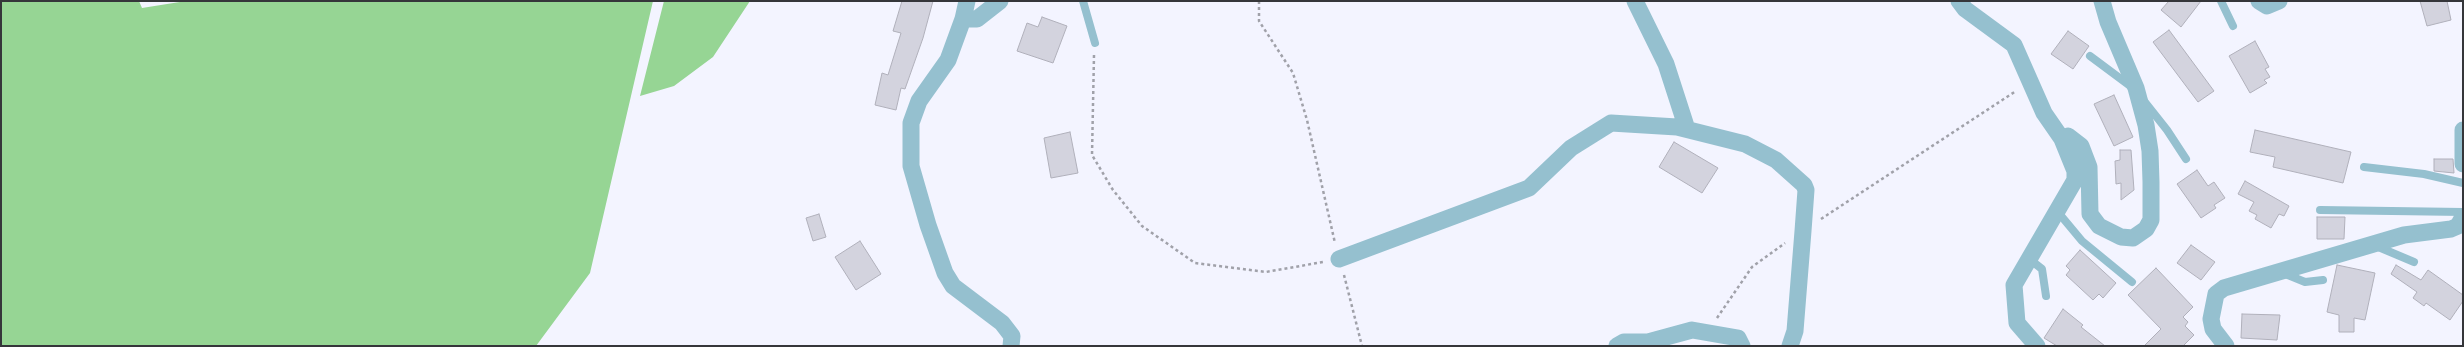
<!DOCTYPE html>
<html>
<head>
<meta charset="utf-8">
<style>
	body { margin:0 }
	#map { position:relative; width:2464px; height:347px; overflow:hidden; background:#f3f4ff; font-family:Raleway,sans-serif }
	canvas { display:block }
	.frame { position:absolute; inset:0; border:2px solid #35363a; pointer-events:none }
</style>
</head>
<body>
<div id="map">
<canvas width="2464" height="347"></canvas>
<div class="frame"></div>
</div>
<script>
const g = document.querySelector('canvas').getContext('2d');
g.lineJoin = 'round';
function fillPath(path, color) { g.fillStyle = color; g.fill(path, 'evenodd'); }
const poly = rows => new Path2D(rows.map(r => 'M' + r).join(''));
function trace(path, color, width, dash) { g.strokeStyle = color; g.lineWidth = width; g.lineCap = dash ? 'butt' : 'round'; g.setLineDash(dash || []); g.stroke(path); }
fillPath(poly([
	[1,1,139,1,142,8,186,1,653,1,590,273,536,346,1,346],
	[664,1,750,1,713,57,674,86,640,96]
]), '#96d594');
const building = poly([
	[902,1,933,1,923,38,905,89,901,88,896,110,875,105,882,73,888,75,901,33,893,31,902,1],
	[2169,1,2201,1,2181,27,2161,10,2169,1],
	[2420,1,2447,1,2451,20,2427,26,2420,1],
	[1042,17,1067,26,1053,63,1017,51,1027,23,1038,27,1042,17],
	[2169,30,2214,91,2198,102,2153,42,2169,30],
	[2068,31,2089,46,2073,69,2051,54,2068,31],
	[2255,41,2269,67,2265,69,2270,77,2264,80,2267,83,2250,93,2229,56,2255,41],
	[2114,95,2133,137,2114,146,2094,104,2114,95],
	[2255,130,2351,152,2343,183,2273,167,2275,157,2250,152,2255,130],
	[1070,132,1078,173,1051,178,1044,138,1070,132],
	[1674,142,1718,168,1702,193,1659,167,1674,142],
	[2120,150,2131,150,2134,190,2121,200,2121,183,2116,184,2115,161,2120,160,2120,150],
	[2434,159,2453,159,2454,173,2434,171,2434,159],
	[2197,170,2208,186,2214,182,2225,198,2214,205,2216,208,2201,218,2177,184,2197,170],
	[2245,181,2289,206,2284,216,2279,214,2271,228,2255,219,2257,215,2249,211,2254,202,2238,194,2245,181],
	[819,214,826,237,813,241,806,218,819,214],
	[2317,217,2345,217,2344,239,2317,239,2317,217],
	[860,241,881,274,856,290,835,257,860,241],
	[2191,245,2215,262,2201,280,2177,263,2191,245],
	[2080,250,2116,283,2103,298,2099,294,2093,300,2066,275,2070,270,2066,266,2080,250],
	[2337,265,2375,273,2365,320,2354,318,2354,332,2339,332,2339,315,2327,312,2337,265],
	[2396,265,2421,280,2428,270,2463,295,2463,301,2450,320,2426,303,2424,306,2413,298,2417,292,2391,274,2396,265],
	[2156,268,2193,307,2183,317,2188,322,2185,326,2194,335,2183,346,2144,346,2161,329,2128,295,2156,268],
	[2063,309,2083,325,2081,327,2105,346,2057,346,2044,338,2063,309],
	[2242,314,2280,315,2277,340,2241,338,2242,314]
]);
fillPath(building, '#d3d3de');
trace(building, '#b0b0bb', 1);
trace(poly([
	[1259,1,1259,21,1293,73,1307,120,1335,243],
	[1094,55,1092,155,1113,190,1142,226,1195,263,1266,272,1323,262],
	[1821,219,2016,91],
	[1344,275,1362,346],
	[1717,318,1752,267,1785,243]
]), '#a0a1a9', 2.5, [3, 3]);
trace(poly([
	[1083,1,1095,43],
	[2221,1,2233,26],
	[2090,56,2133,88],
	[2144,101,2167,130,2186,159],
	[2364,167,2424,174,2463,183],
	[2320,210,2463,212],
	[2057,211,2082,241,2132,282],
	[2376,246,2414,262],
	[2028,258,2042,269,2046,296],
	[2283,273,2305,282,2323,280]
]), '#95c0cf', 8);
trace(poly([
	[967,1,963,19,948,60,919,101,911,123,911,166,928,225,945,273,953,286,1002,323,1012,336,1011,346],
	[1635,1,1666,64,1687,129],
	[1959,1,1965,9,2014,45,2044,113,2062,139,2075,171,2075,180,2014,285,2017,323,2037,346],
	[2259,1,2267,6,2279,1],
	[963,19,977,19,1000,1],
	[2463,130,2463,164],
	[2062,139,2068,136,2081,146,2089,167,2090,214,2099,226,2121,237,2133,238,2146,229,2151,220,2151,182,2150,151,2146,125,2136,88,2108,22,2102,1],
	[1339,259,1529,188,1571,148,1611,123,1677,127,1745,144,1776,160,1804,185,1806,190,1803,231,1795,331,1790,346],
	[1617,346,1624,342,1648,342,1692,330,1738,338,1742,346],
	[2226,346,2213,329,2211,319,2216,294,2224,288,2404,235,2451,229,2458,226,2463,217]
]), '#95c0cf', 17);
</script>
</body>
</html>
